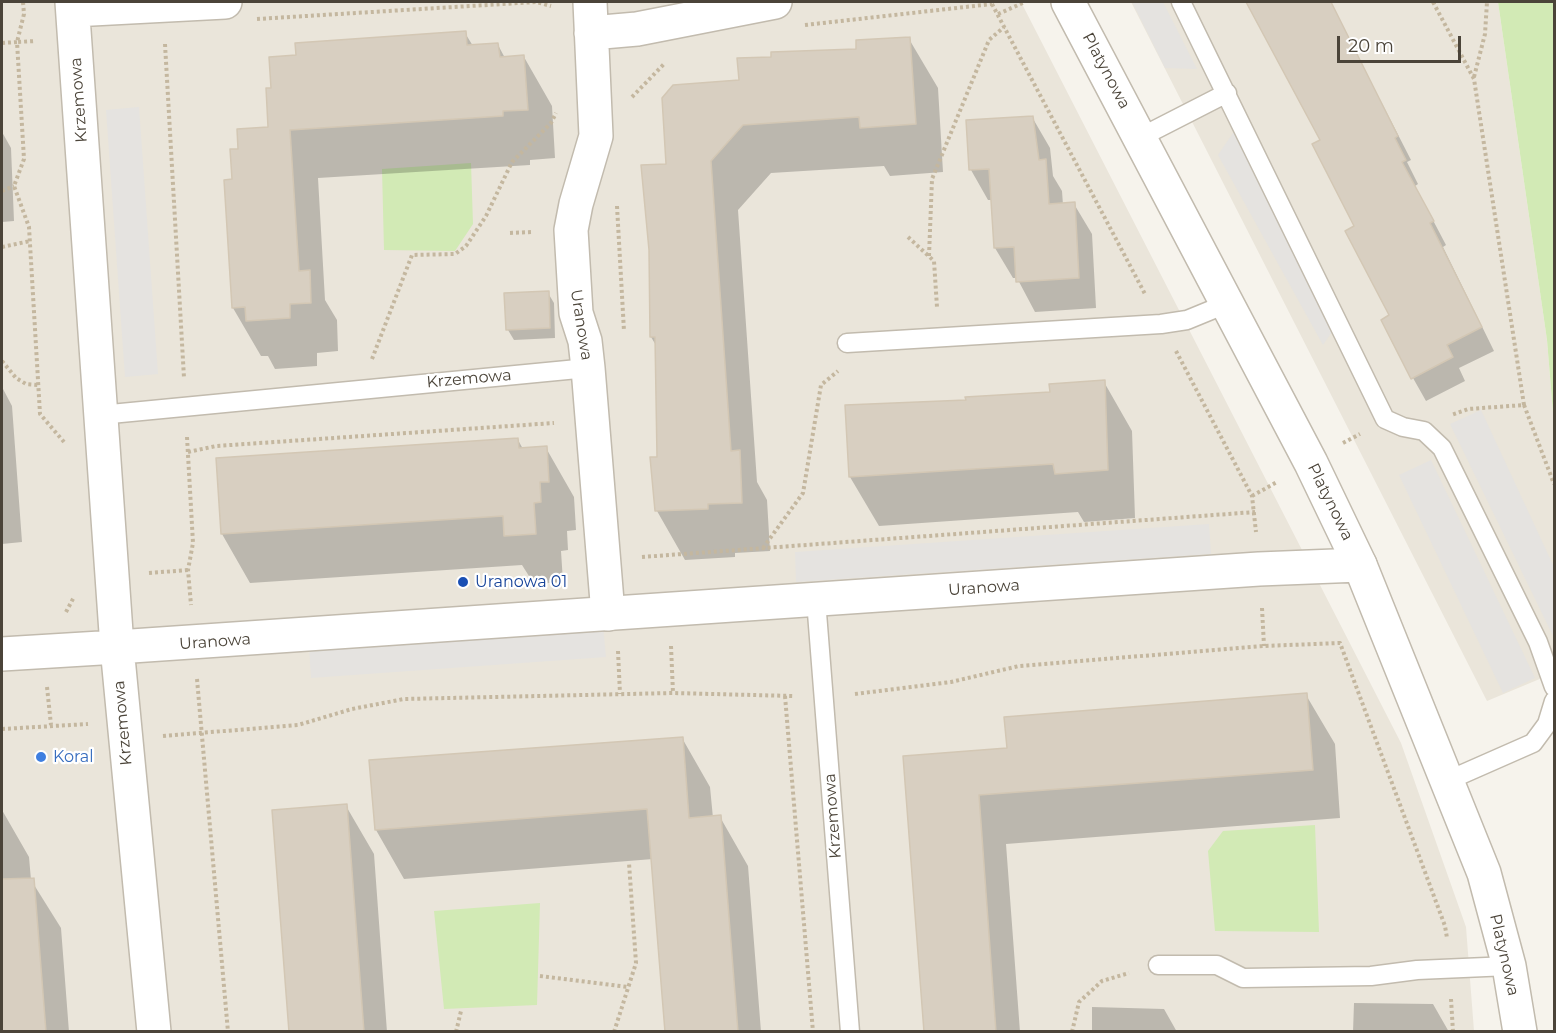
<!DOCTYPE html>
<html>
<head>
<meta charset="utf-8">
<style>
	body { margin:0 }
	#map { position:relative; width:1556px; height:1033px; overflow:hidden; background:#f6f3ec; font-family:Montserrat,sans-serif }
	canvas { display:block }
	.frame { position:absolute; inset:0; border:3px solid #4b4439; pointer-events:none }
	.scale { position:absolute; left:1337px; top:36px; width:124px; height:27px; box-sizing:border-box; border:3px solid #4b4439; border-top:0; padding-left:8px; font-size:18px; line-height:21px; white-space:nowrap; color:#4b4439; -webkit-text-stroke:4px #fff; paint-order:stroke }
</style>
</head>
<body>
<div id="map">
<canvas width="1556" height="1033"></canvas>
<div class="frame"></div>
<div class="scale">20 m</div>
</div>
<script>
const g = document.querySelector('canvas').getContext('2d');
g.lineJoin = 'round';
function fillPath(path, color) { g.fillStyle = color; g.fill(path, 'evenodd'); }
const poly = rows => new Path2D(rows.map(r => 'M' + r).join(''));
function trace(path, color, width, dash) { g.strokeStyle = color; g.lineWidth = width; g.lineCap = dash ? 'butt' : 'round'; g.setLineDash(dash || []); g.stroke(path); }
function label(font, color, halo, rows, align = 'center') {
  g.font = font + ' Montserrat,sans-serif'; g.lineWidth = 4.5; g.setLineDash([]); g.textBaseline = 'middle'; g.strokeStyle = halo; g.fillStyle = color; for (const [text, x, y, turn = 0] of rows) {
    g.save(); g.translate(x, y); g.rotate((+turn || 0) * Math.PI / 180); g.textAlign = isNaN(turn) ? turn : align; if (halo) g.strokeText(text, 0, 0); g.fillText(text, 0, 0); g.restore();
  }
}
fillPath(poly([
	[2,2,1021,2,1401,743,1466,927,1474,1031,2,1032],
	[1131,2,1498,2,1547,340,1554,425,1554,673,1487,701]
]), '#eae5da');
fillPath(poly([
	[1498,2,1554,2,1554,425,1547,340],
	[471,163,473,224,455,251,384,250,382,169],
	[1315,825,1319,932,1215,931,1208,851,1223,831],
	[540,903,537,1005,444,1009,434,911]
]), '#d2eab5');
fillPath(poly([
	[1132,2,1163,2,1197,69,1165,68],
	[139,107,158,374,125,377,106,110],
	[1235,130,1336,326,1323,345,1218,155],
	[1481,410,1554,567,1554,638,1450,424],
	[1431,460,1535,678,1503,693,1399,475],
	[1209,524,1211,554,796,582,795,552],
	[603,626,606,657,311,678,309,647]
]), '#e5e3e0');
fillPath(poly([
	[1246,2,1330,2,1411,160,1407,162,1418,184,1415,186,1446,245,1443,247,1494,351,1459,368,1465,381,1426,401,1413,378,1322,141],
	[465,33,473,46,498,45,505,58,524,57,552,106,555,158,530,160,530,165,318,178,325,300,337,320,338,351,317,353,317,366,275,369,268,356,261,356,233,308,233,181,240,150,270,128,272,89,297,57],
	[909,39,938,88,943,172,890,176,884,166,771,173,738,210,757,482,767,500,770,551,735,553,735,557,685,560,657,511,659,459,657,347,651,337,667,165,740,81,773,58,858,50],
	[1032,117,1050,148,1053,176,1062,191,1063,205,1074,204,1092,234,1096,308,1035,312,1017,278,1013,278,995,248,992,200,988,200,971,170],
	[2,132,11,148,14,221,2,222],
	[548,293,554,303,555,338,514,340,508,330,506,295],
	[1104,382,1132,431,1135,518,1084,522,1078,512,879,526,850,477,847,406,967,401,1051,393],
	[2,387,12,406,22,542,2,544],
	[518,440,523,449,546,448,574,497,576,530,567,531,568,550,561,551,563,582,534,584,522,565,250,583,222,534,217,459],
	[1306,695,1335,744,1340,818,1006,844,1020,1032,926,1032,905,757,1008,749],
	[682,738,710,787,713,818,720,817,748,866,761,1032,666,1032,653,859,404,879,376,830,371,762],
	[346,806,374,854,387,1032,290,1032],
	[2,810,29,857,31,880,61,928,69,1032,2,1032],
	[1354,1003,1433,1004,1449,1032,1353,1032],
	[1092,1007,1164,1009,1177,1032,1092,1032]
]), '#0003');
const building = poly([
	[1246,2,1331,2,1398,136,1395,138,1406,160,1402,162,1434,221,1430,223,1482,327,1447,345,1453,357,1411,379,1381,320,1389,315,1345,231,1354,226,1312,144,1320,140,1246,2],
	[466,31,467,45,498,43,500,57,524,55,528,110,503,111,503,116,290,130,299,271,310,270,311,303,290,304,290,318,246,321,245,307,232,308,224,180,232,179,230,149,238,149,237,129,268,127,266,88,271,88,269,57,296,55,295,43,466,31],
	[910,37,916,124,860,128,859,117,743,125,711,161,731,451,740,450,742,503,708,504,708,509,655,511,650,457,657,457,655,337,650,337,649,250,641,165,666,164,662,98,673,85,739,80,737,58,771,57,771,52,856,49,856,40,910,37],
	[1033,116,1039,160,1046,159,1049,204,1075,202,1079,278,1016,282,1014,247,994,248,989,169,969,170,966,120,1033,116],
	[549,291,550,328,506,330,504,293,549,291],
	[1105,380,1108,470,1055,474,1053,464,849,477,845,405,966,400,965,397,1050,392,1049,384,1105,380],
	[518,438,519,448,547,446,549,482,540,482,541,502,534,503,536,534,504,536,503,516,221,534,216,458,518,438],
	[1307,693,1313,770,979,795,996,1032,924,1032,903,756,1007,748,1004,717,1307,693],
	[683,737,689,818,721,815,738,1032,665,1032,647,809,375,830,369,760,683,737],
	[347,804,364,1032,289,1032,272,810,347,804],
	[34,878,46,1032,2,1032,2,879,34,878]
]);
fillPath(building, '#d8cfc1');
trace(building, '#d3c7b4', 1.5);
const service = poly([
	[1181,2,1385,419,1403,427,1424,431,1442,448,1538,642,1554,687],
	[1141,137,1227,93],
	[847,343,1161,324,1187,320,1226,304],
	[100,415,588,368],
	[816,600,850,1032],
	[1449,780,1533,743,1547,724,1554,701],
	[1158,965,1217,965,1243,978,1371,976,1417,970,1509,966]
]);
const minor = poly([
	[590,2,596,136,576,204,571,230,576,313,585,341,588,368,608,614],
	[1068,2,1311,463,1360,565],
	[73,10,225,2],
	[591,33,637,29,775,2],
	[2,654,117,647,72,2]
]);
const tertiary = poly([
	[154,1032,117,647,1259,569,1360,565,1484,873,1509,966,1520,1032]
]);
trace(service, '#c2bbae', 21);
trace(minor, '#c2bbae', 36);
trace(tertiary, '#c2bbae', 36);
trace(poly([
	[23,2,24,14,17,42,36,41],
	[1433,2,1474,79,1524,405,1468,409,1451,415],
	[992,4,1145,294],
	[998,14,1025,2],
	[257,19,536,2,551,6],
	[805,25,992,4],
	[2,43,17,42,24,159,14,186,29,227,40,414,64,442],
	[165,44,184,378],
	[1474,77,1485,34,1487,2],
	[632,97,665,63],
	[2,191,14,186],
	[617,206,624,331],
	[510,233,533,232],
	[908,237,934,261,937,307],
	[2,247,30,241],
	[929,256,932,179,989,40,1004,27],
	[1176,351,1252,496,1256,532],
	[372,359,412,255,455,254,466,246,486,216,512,162,551,123,556,113],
	[2,361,16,378,26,384,38,385],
	[1524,405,1554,484],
	[187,437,193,543,188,570,191,605],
	[1343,443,1360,434],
	[188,452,216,446,554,423],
	[1252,496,1277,482],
	[763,548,803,493,821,385,838,371],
	[642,557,1255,512],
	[149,573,188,570],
	[1262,608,1264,646],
	[66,612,74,597],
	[671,646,673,693],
	[618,651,620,694],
	[197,679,228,1032],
	[47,687,51,725],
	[855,694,951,682,1019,666,1264,646,1340,643,1445,926,1447,938],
	[785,696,813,1032],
	[2,729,88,724],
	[163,736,298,725,352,709,404,699,673,693,793,696],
	[540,976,628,987],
	[1451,999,1453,1032],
	[456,1032,461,1011],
	[614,1032,636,963,629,863],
	[1072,1032,1079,1002,1102,981,1129,973]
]), '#c4b79f', 4, [3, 3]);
trace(service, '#fff', 18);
trace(minor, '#fff', 33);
trace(tertiary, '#fff', 33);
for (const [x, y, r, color] of [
	[463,582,6,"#1a4fb4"],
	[41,757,6,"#3f7fe0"]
]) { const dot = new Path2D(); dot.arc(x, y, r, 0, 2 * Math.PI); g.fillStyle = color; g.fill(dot); trace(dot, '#fff', 2); }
label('16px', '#4b4439', '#fff', [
	["Platynowa",1106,71,62],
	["Krzemowa",79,100,-94],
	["Uranowa",581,325,81],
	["Krzemowa",469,379,-5],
	["Platynowa",1330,502,64],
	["Uranowa",984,588,-4],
	["Uranowa",215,642,-4],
	["Krzemowa",123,723,-95],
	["Krzemowa",833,816,-94],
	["Platynowa",1504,955,77]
]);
label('16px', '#164399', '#fff', [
	["Uranowa 01",475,582]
], 'left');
label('16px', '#366cbe', '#fff', [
	["Koral",53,757]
], 'left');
</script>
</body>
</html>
